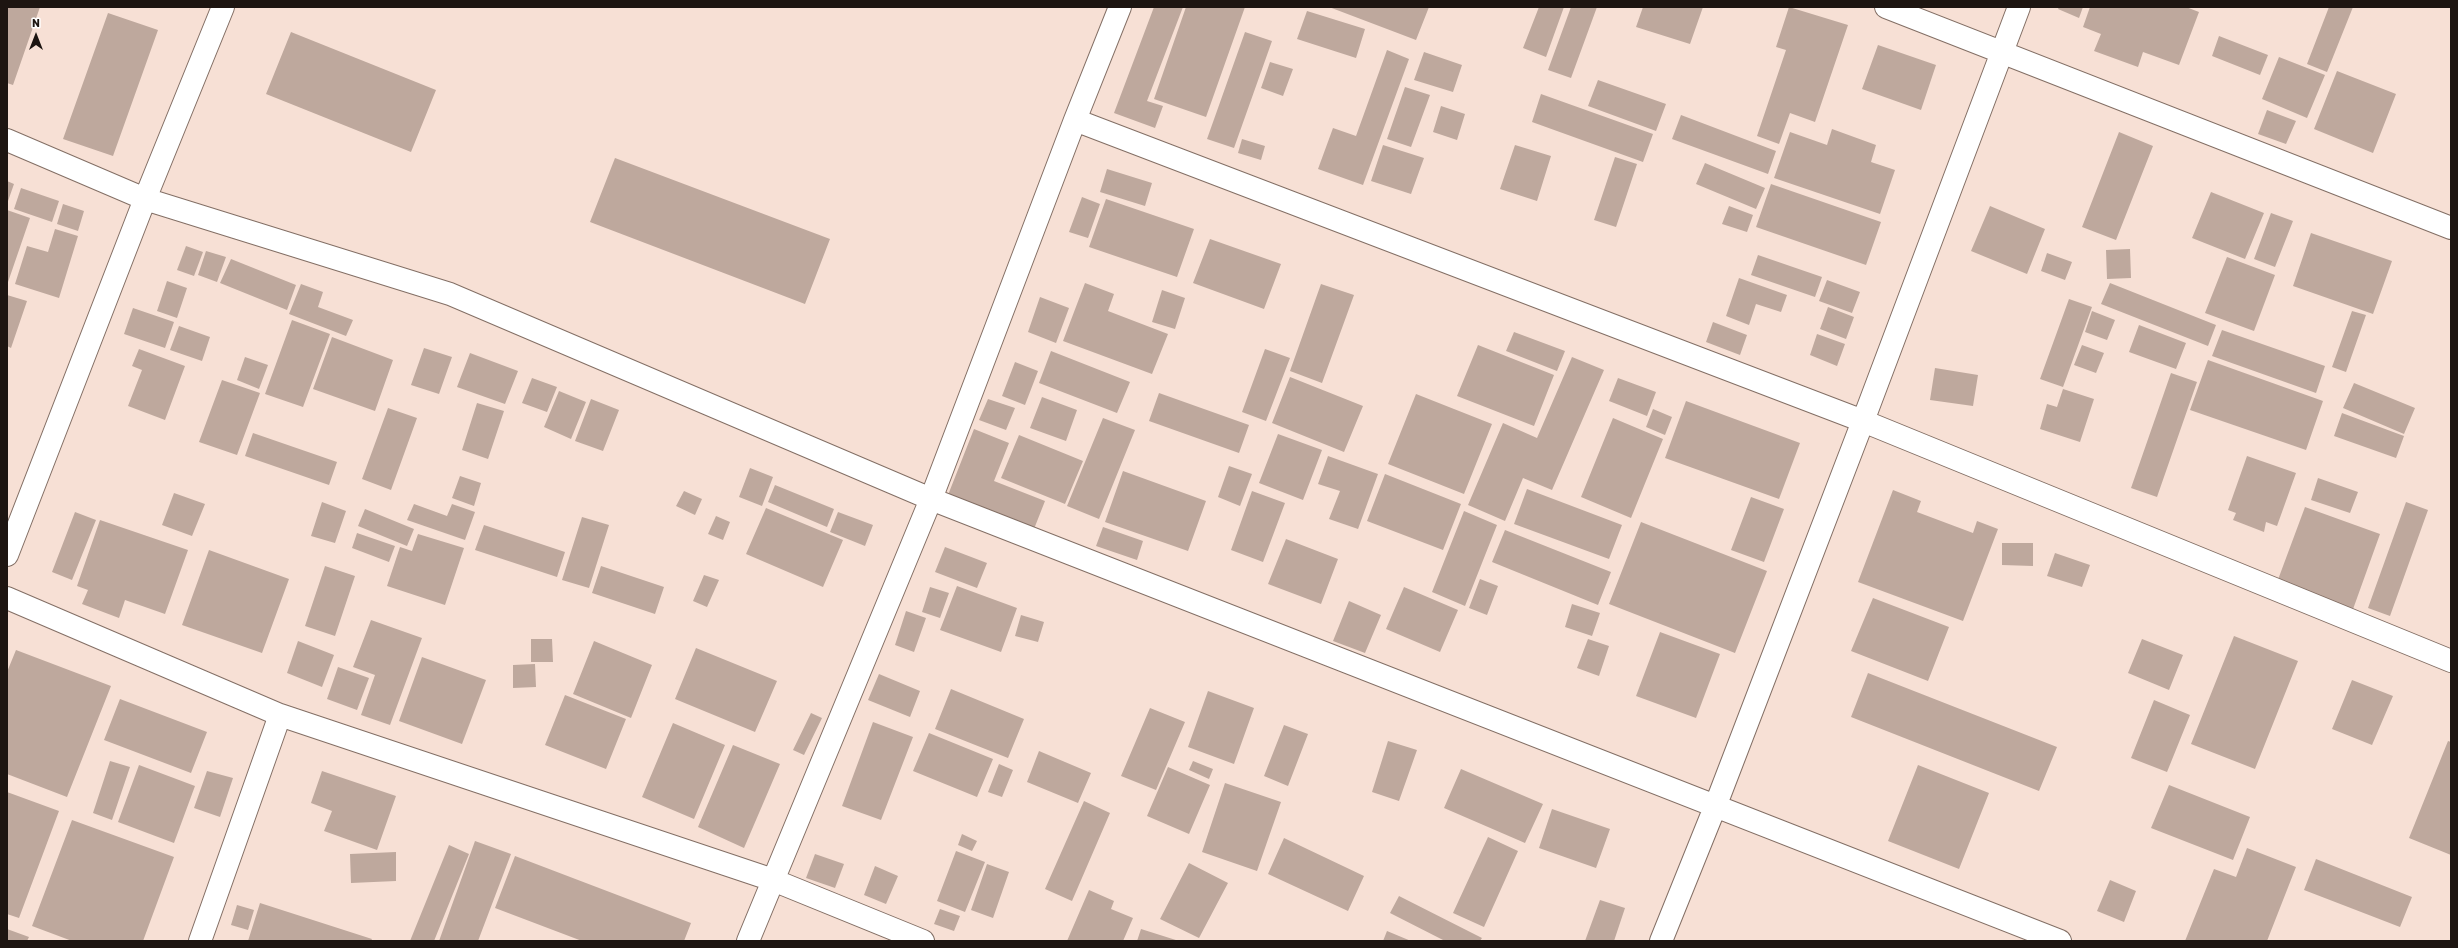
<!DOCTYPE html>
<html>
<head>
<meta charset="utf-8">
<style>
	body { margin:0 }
	#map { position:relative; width:2458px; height:948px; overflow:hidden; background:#f7e0d5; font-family:Rubik,sans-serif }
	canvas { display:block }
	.frame { position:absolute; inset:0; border:8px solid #1d1511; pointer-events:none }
	.north { position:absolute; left:16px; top:16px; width:40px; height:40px; -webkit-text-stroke:3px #fff; paint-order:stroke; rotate:0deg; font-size:11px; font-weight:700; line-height:16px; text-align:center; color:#1d1511 }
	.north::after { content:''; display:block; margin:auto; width:14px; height:18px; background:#1d1511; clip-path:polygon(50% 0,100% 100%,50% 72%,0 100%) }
</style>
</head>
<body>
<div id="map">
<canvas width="2458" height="948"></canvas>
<div class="frame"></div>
<div class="north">N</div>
</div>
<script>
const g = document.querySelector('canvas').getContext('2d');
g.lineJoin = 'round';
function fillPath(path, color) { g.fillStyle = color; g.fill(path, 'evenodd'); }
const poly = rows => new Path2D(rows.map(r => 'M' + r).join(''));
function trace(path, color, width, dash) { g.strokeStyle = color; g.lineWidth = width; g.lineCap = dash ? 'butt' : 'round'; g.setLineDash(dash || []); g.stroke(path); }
fillPath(poly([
	[7,7,40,7,13,85,7,83],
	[1154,7,1183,7,1147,101,1163,106,1155,128,1114,113],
	[1186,7,1245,7,1206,117,1154,99],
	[1329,7,1429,7,1416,40],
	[1539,7,1564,7,1546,57,1523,48],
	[1571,7,1597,7,1571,78,1548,70],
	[1643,7,1703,7,1690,44,1636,27],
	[1789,7,1848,25,1815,122,1790,113,1779,144,1757,136,1786,50,1776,47],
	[2059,7,2083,7,2079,18,2058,9],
	[2090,7,2186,7,2199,12,2179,65,2143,52,2138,67,2094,51,2101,34,2083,27],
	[2329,7,2353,7,2327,72,2307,64],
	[1307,11,1365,29,1356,58,1297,39],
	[108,13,158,30,113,156,63,139],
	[291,32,436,90,411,152,266,94],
	[1245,32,1272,41,1234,148,1207,139],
	[2219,36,2268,55,2260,75,2212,56],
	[1878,45,1936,65,1921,110,1862,89],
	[1387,50,1409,59,1363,185,1318,169,1333,128,1356,136],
	[1424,52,1462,65,1453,92,1414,80],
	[2279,57,2325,75,2307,118,2262,99],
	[1270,62,1293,69,1283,96,1261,88],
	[2337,71,2396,94,2373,153,2314,129],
	[1598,80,1666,104,1656,131,1588,106],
	[1405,87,1430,95,1411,147,1387,139],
	[1541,94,1653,134,1643,162,1532,122],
	[1441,106,1465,114,1457,140,1433,132],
	[2267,110,2296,121,2286,144,2258,134],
	[1681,115,1776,151,1768,174,1672,139],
	[1832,129,1876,145,1871,162,1895,170,1880,214,1774,178,1790,132,1827,145],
	[2119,132,2153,146,2116,240,2082,227],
	[1242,139,1265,146,1261,160,1238,153],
	[1383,145,1424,158,1411,194,1371,181],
	[1515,145,1551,156,1537,201,1500,189],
	[1615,157,1637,164,1616,227,1594,220],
	[615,158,830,239,805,304,590,222],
	[1705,163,1765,188,1756,209,1696,184],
	[1107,169,1152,183,1145,206,1100,192],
	[7,181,14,184,7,204],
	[1771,184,1881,222,1866,265,1756,227],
	[21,188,59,201,52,222,14,209],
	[2211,192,2264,213,2245,259,2192,238],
	[1082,197,1100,204,1088,238,1069,232],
	[1106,199,1194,229,1177,277,1089,247],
	[63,204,84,211,78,231,57,224],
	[1729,206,1753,215,1747,232,1722,224],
	[1990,206,2045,229,2027,274,1971,251],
	[7,210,30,218,7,285],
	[2271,213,2293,221,2275,267,2254,259],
	[55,229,78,236,59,298,15,284,27,246,48,252],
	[2311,233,2392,261,2373,314,2293,286],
	[1210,239,1281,264,1264,309,1193,283],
	[186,246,203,252,194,276,177,270],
	[2130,249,2131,278,2107,279,2106,250],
	[206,251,226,257,217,282,198,275],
	[2047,253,2072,262,2065,280,2041,271],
	[1758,255,1822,277,1815,297,1751,275],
	[2227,257,2275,275,2254,331,2205,313],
	[231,259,296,285,287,310,220,283],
	[1739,278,1787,295,1781,312,1756,304,1749,325,1726,316],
	[1827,280,1860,292,1852,313,1819,301],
	[167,281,187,288,177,318,157,311],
	[1085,283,1114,294,1108,311,1168,334,1152,374,1063,341],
	[2110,283,2216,325,2208,346,2101,304],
	[301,284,323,292,318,307,353,320,346,336,289,314],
	[1321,284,1354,295,1322,383,1290,371],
	[1162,290,1185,298,1175,329,1152,322],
	[7,295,27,301,11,348,7,346],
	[1040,297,1069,308,1056,343,1028,332],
	[2069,299,2092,307,2063,387,2040,379],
	[1828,307,1854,317,1846,339,1820,329],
	[133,308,174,322,165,348,124,334],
	[2092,311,2115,320,2107,340,2085,332],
	[2352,311,2366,315,2346,372,2332,367],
	[292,320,330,334,303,407,265,394],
	[1713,322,1747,335,1740,355,1706,342],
	[2139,325,2186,343,2176,369,2129,352],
	[179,326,210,337,202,361,170,350],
	[2222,330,2325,366,2316,393,2212,356],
	[1514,332,1565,351,1557,371,1506,351],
	[1817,334,1845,344,1837,366,1810,355],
	[332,337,393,360,375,411,313,389],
	[1478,345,1554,375,1534,426,1457,396],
	[2082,345,2104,353,2096,373,2074,365],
	[424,348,452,357,439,394,411,385],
	[139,349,185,366,165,420,128,406,142,370,132,366],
	[1265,349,1290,358,1266,421,1242,412],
	[1051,351,1130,382,1117,413,1039,383],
	[470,353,518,371,505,404,457,387],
	[245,357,268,365,259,389,237,380],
	[1572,357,1604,370,1552,490,1523,478,1505,521,1468,505,1503,423,1537,438],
	[2208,360,2323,401,2306,450,2190,410],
	[1015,362,1038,371,1025,405,1002,396],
	[1935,368,1978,375,1973,406,1930,400],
	[2171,373,2197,382,2157,497,2131,488],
	[1290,377,1363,406,1344,452,1272,423],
	[532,378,557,387,547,412,522,403],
	[1618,378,1656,392,1647,416,1609,401],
	[222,380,260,393,237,455,199,442],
	[2354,383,2415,408,2404,434,2343,408],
	[2063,389,2094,399,2080,442,2040,429,2047,404,2057,407],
	[559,391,586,402,571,439,544,427],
	[1159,393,1249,425,1239,453,1149,421],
	[1416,394,1492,424,1464,494,1388,464],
	[1042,397,1077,410,1066,441,1030,428],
	[591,399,619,410,603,451,575,441],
	[988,399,1015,408,1006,430,979,420],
	[1686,401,1800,443,1779,499,1665,458],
	[477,403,504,411,488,459,462,450],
	[388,408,417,418,391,490,362,479],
	[1653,409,1672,417,1665,435,1646,427],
	[2342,413,2404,436,2396,458,2334,436],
	[1103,418,1135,430,1099,519,1067,506],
	[1613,418,1663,439,1631,518,1581,497],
	[974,429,1009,443,994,481,1045,501,1034,529,948,495],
	[253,433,337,462,329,485,245,456],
	[1278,434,1322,450,1303,500,1259,483],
	[1019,435,1083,461,1065,504,1001,478],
	[1328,456,1378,474,1358,529,1329,519,1340,491,1318,484],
	[2247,456,2296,473,2277,526,2266,522,2264,532,2233,520,2236,513,2228,510],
	[1229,466,1252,474,1240,506,1218,497],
	[750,468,773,477,762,506,739,497],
	[1123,471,1206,501,1188,551,1105,522],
	[1385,474,1461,504,1443,550,1367,521],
	[460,476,481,483,474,506,452,498],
	[2318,478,2358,492,2350,513,2311,500],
	[775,485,834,509,827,527,768,502],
	[1527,489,1622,525,1609,559,1514,524],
	[1893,490,1921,501,1917,512,1973,533,1977,521,1998,529,1963,621,1858,582],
	[684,491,702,499,695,515,676,506],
	[1252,491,1285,503,1263,562,1231,550],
	[174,493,205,504,192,536,162,525],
	[1751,497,1784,509,1764,562,1731,550],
	[322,502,346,511,335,543,311,536],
	[2406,502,2428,510,2390,616,2368,608],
	[414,504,447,516,452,504,475,512,465,540,407,520],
	[2305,507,2380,534,2352,612,2276,585],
	[766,508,843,540,823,587,746,554],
	[365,509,414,529,407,546,358,526],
	[1464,511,1497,525,1465,606,1432,592],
	[75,512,96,520,72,580,52,572],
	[838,512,873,525,865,546,830,532],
	[716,516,730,522,723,540,708,534],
	[582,517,609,525,589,588,562,580],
	[100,520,188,550,165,614,125,600,119,618,82,604,88,590,77,586],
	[1641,522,1767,571,1735,653,1609,604],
	[484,525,565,552,557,577,475,550],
	[1103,527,1143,541,1137,560,1096,546],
	[1505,530,1611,572,1598,605,1492,562],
	[357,533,395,546,389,562,352,548],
	[418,534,464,548,445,605,387,586,400,547,412,551],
	[1286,539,1338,559,1321,604,1268,584],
	[2002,543,2033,543,2033,566,2002,565],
	[945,547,987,563,977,588,935,572],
	[209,550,289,579,262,653,182,625],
	[2055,553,2090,565,2082,587,2047,576],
	[325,566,355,576,335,636,305,626],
	[601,566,664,587,655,614,592,593],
	[704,575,719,580,707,607,693,601],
	[1480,579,1498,586,1487,615,1469,608],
	[957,586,1017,608,1001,652,940,630],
	[930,587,949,593,940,618,922,612],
	[1404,587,1458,610,1440,652,1386,629],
	[1873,598,1949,627,1928,681,1851,651],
	[1349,601,1381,615,1365,653,1333,641],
	[1572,604,1600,613,1592,636,1565,627],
	[906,611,926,618,914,652,895,645],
	[1021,615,1044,622,1038,642,1015,636],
	[371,620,422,638,390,725,361,715,375,675,353,667],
	[1660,632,1720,654,1696,718,1636,696],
	[2234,636,2298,661,2255,769,2191,744],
	[531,639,552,639,553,662,531,662],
	[1588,639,1609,646,1599,676,1577,668],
	[2142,639,2183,655,2169,690,2128,673],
	[298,641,334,655,322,687,287,673],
	[594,641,652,665,631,718,573,694],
	[696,648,777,681,755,732,675,699],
	[16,650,111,686,67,797,7,774,7,672],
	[422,657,486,680,462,744,399,721],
	[535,664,536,687,513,688,513,665],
	[338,667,369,678,357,710,327,699],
	[1868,673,2057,747,2039,791,1851,717],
	[879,674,920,691,910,717,868,700],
	[2352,680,2393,696,2372,745,2332,729],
	[951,689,1024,719,1008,758,935,729],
	[1208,691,1254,708,1234,764,1188,747],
	[565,695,626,719,606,769,545,745],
	[120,699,207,732,191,773,104,740],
	[2154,700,2190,715,2167,772,2131,758],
	[1150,708,1185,722,1156,790,1121,776],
	[811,713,822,718,804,755,793,750],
	[873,722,913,737,881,820,842,806],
	[673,723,725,745,694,819,642,797],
	[1284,725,1308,734,1288,786,1264,776],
	[929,733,993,759,977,797,913,771],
	[1388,741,1417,750,1399,801,1372,792],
	[2448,741,2451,742,2451,855,2409,838],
	[733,745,780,764,744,848,698,827],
	[1039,751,1091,773,1078,803,1027,782],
	[110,761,130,767,112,820,93,813],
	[1193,761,1213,769,1209,779,1189,770],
	[999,764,1013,770,1002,797,988,792],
	[139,765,195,786,174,843,118,822],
	[1918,765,1989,793,1959,869,1888,841],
	[1168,767,1210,785,1189,834,1147,816],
	[1461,769,1543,804,1525,843,1444,808],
	[207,771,233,778,220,817,194,808],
	[322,771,396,796,377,850,324,831,332,811,311,803],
	[1225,783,1281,802,1257,871,1202,852],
	[2169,785,2250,817,2233,860,2151,828],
	[7,792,59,811,19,918,7,914],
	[1084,801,1110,813,1072,901,1045,889],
	[1552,809,1610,829,1596,868,1539,848],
	[72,820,174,857,143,941,72,941,32,926],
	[962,834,977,841,972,851,958,845],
	[1488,837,1518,851,1484,927,1453,913],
	[1284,838,1364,876,1348,911,1268,874],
	[475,841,511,854,478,941,439,941],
	[449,845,469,854,434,941,410,941],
	[2247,848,2296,867,2267,941,2185,941,2214,869,2236,877],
	[956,851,985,862,965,912,937,901],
	[396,852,396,881,351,883,350,854],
	[815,854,844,864,835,888,806,878],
	[515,856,691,923,684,941,582,941,495,908],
	[2316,859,2412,897,2400,927,2304,890],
	[1189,863,1228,883,1199,938,1160,919],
	[987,864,1009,872,993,918,971,910],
	[875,866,898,876,886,904,864,895],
	[2110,880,2136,891,2124,922,2097,911],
	[1089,890,1114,901,1111,909,1133,918,1123,941,1067,941],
	[1399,896,1482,938,1480,941,1445,941,1390,913],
	[1600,900,1625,908,1614,941,1585,941],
	[260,903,372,939,371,941,248,941],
	[237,905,254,910,248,930,231,925],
	[940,909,960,916,954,931,934,924],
	[7,929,29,937,27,941,7,941],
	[1141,929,1179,941,1137,941],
	[1387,931,1411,941,1383,941]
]), '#bea89d');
const minor = poly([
	[1886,7,2451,228],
	[1075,120,1863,421,2451,661],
	[7,140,145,199,450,294,931,499,2060,941],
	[7,555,145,199,223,7],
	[7,598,280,715,773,880,923,941],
	[200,941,280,715],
	[748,941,931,499,1075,120,1120,7],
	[1661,941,1715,807,1863,421,2019,7]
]);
trace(minor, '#836f65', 24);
trace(minor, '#fff', 22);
</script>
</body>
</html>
